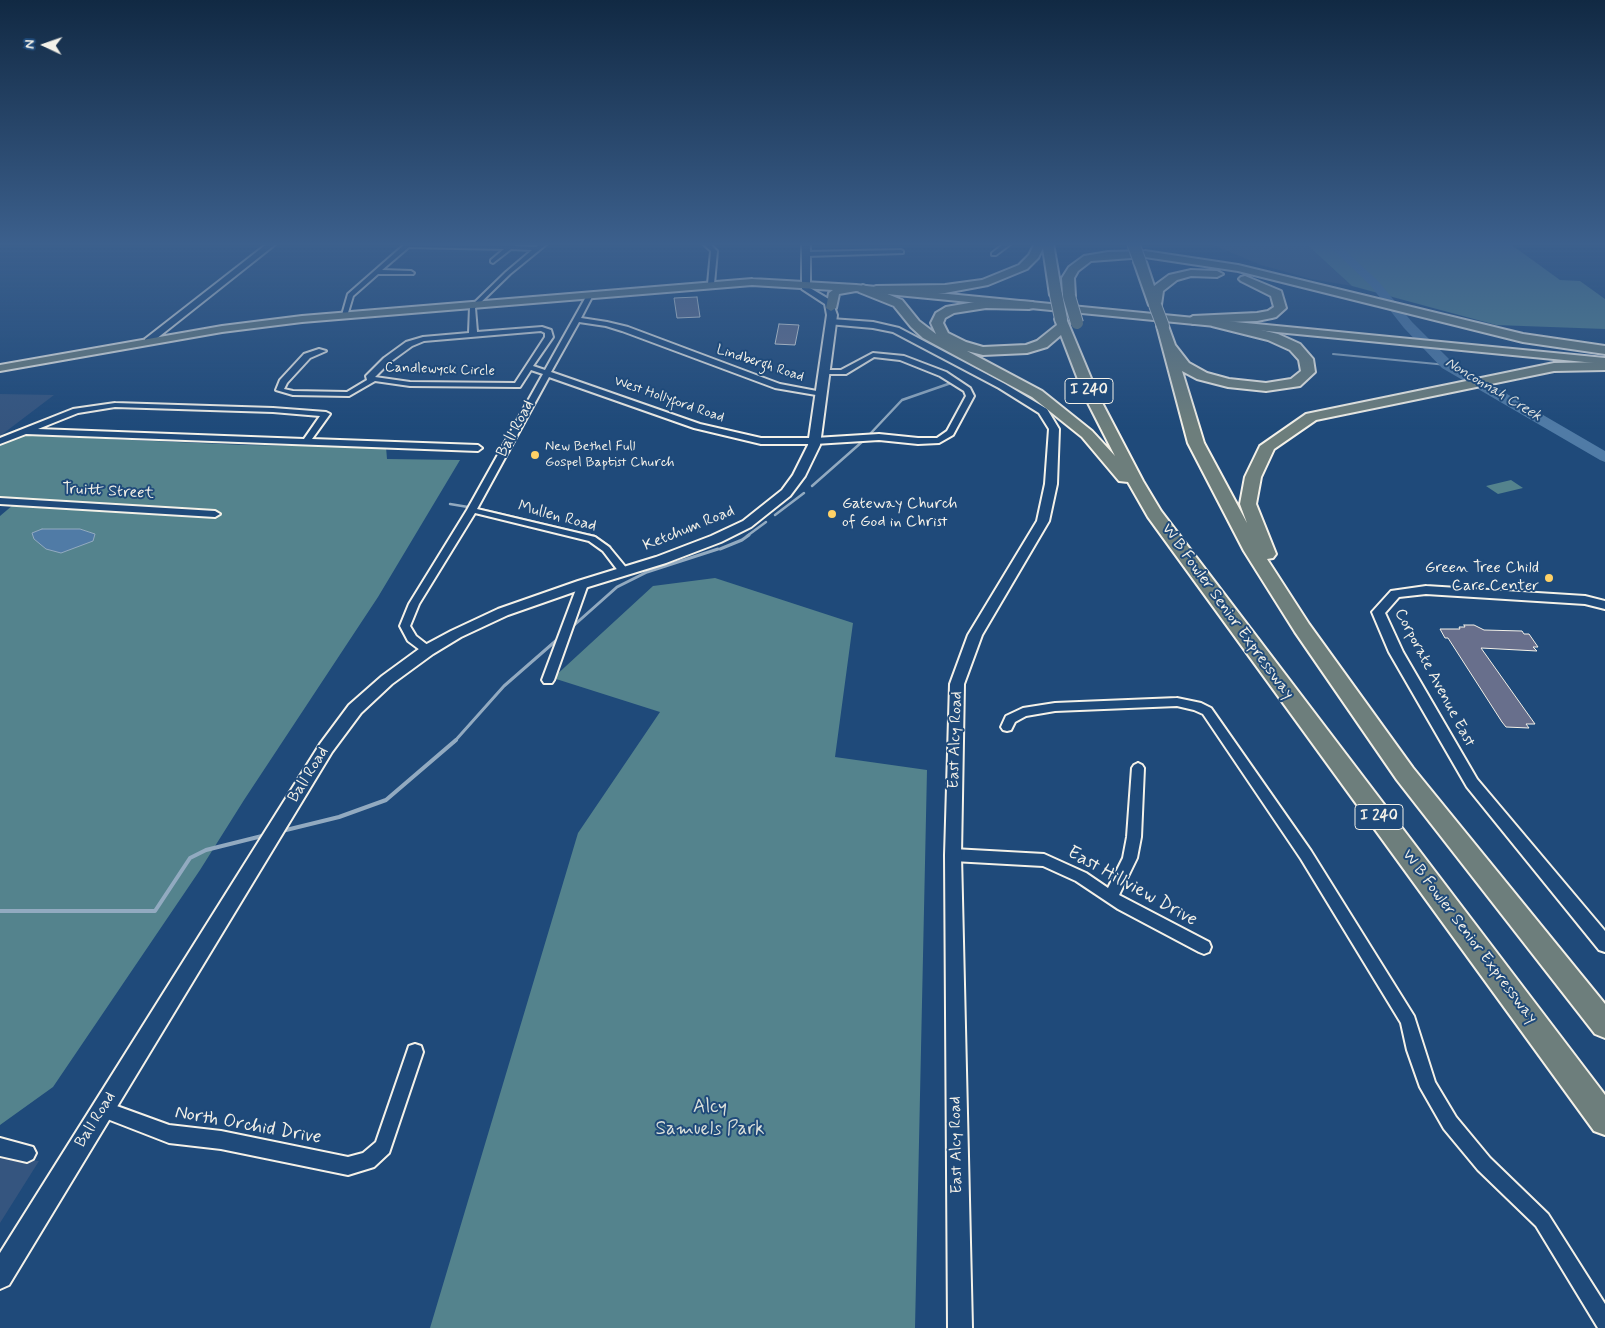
<!DOCTYPE html>
<html>
<head>
<meta charset="utf-8">
<style>
	body { margin:0 }
	#map { position:relative; width:1605px; height:1328px; overflow:hidden; background:#1f4a7a; font-family:Mynerve,sans-serif }
	canvas { display:block }
	.north { position:absolute; left:20px; top:20px; width:50px; height:50px; -webkit-text-stroke:4px #1f4a7a; paint-order:stroke; rotate:273deg; font-size:14px; font-weight:700; line-height:20px; text-align:center; color:#f4f1e8 }
	.north::after { content:''; display:block; margin:auto; width:18px; height:22px; background:#f4f1e8; clip-path:polygon(50% 0,100% 100%,50% 72%,0 100%) }
</style>
</head>
<body>
<div id="map">
<canvas width="1605" height="1328"></canvas>
<div class="north">N</div>
</div>
<script>
const g = document.querySelector('canvas').getContext('2d');
g.lineJoin = 'round';
function fillPath(path, color) { g.fillStyle = color; g.fill(path, 'evenodd'); }
const poly = rows => new Path2D(rows.map(r => 'M' + r).join(''));
function trace(path, color, width, dash) { g.strokeStyle = color; g.lineWidth = width; g.lineCap = dash ? 'butt' : 'round'; g.setLineDash(dash || []); g.stroke(path); }
function label(font, color, halo, rows, align = 'center') {
  g.font = font + ' Mynerve,sans-serif'; g.lineWidth = 4; g.setLineDash([]); g.textBaseline = 'middle'; g.strokeStyle = halo; g.fillStyle = color; for (const [text, x, y, turn = 0] of rows) {
    g.save(); g.translate(x, y); g.rotate((+turn || 0) * Math.PI / 180); g.textAlign = isNaN(turn) ? turn : align; if (halo) g.strokeText(text, 0, 0); g.fillText(text, 0, 0); g.restore();
  }
}
fillPath(poly([
	[1208,243,1305,243,1352,286,1311,279,1261,265],
	[0,394,54,395,0,436],
	[0,1158,39,1161,0,1223]
]), '#35557f');
fillPath(poly([
	[1305,243,1509,243,1560,280,1580,281,1605,299,1605,329,1496,325,1352,286],
	[18,435,244,445,386,447,387,459,460,460,378,597,244,800,200,870,53,1087,0,1125,0,516,13,505,0,503,0,444],
	[1511,480,1523,488,1498,494,1486,486],
	[715,578,853,623,835,757,927,770,915,1328,430,1328,578,833,660,712,553,678,653,586]
]), '#54838d');
const water = poly([
	[42,529,80,529,95,534,93,541,61,553,46,549,34,539,32,533,42,529]
]);
fillPath(water, '#507ba6');
trace(water, '#92aac0', 1);
trace(poly([
	[1333,354,1447,365]
]), '#92aac0', 2);
trace(poly([
	[870,434,902,400,951,383],
	[812,486,863,441],
	[450,504,480,509,594,536],
	[775,515,804,493],
	[747,536,766,522]
]), '#92aac0', 2.5);
trace(poly([
	[589,535,594,536,610,547],
	[720,549,742,540,749,535],
	[572,627,617,587,647,572,718,549],
	[454,742,504,686,559,638]
]), '#92aac0', 3);
trace(poly([
	[282,831,339,817,386,800,456,740],
	[0,911,155,911,190,858,206,850,266,835]
]), '#92aac0', 4);
fillPath(poly([
	[1326,243,1337,243,1378,281,1412,322,1452,362,1605,451,1605,462,1600,460,1442,368,1404,328,1370,285,1326,243]
]), '#507ba6');
const building = poly([
	[697,297,700,317,677,318,674,298,697,297],
	[779,324,799,325,795,345,775,344,779,324],
	[1464,625,1474,625,1484,630,1522,631,1524,634,1529,634,1538,647,1533,647,1537,651,1481,648,1535,724,1526,724,1529,728,1506,727,1502,722,1448,638,1445,638,1440,629,1460,629,1459,627,1465,627,1464,625]
]);
fillPath(building, '#686f8c');
trace(building, '#f4f1e8', 1);
const minor = poly([
	[470,243,508,245,510,243,515,243,515,246,536,247,541,243,548,243,510,274,475,308,477,332,542,327,551,330,553,337,533,366,545,370,587,295,590,293,593,295,581,318,607,322,628,327,780,384,822,392,826,394,822,396,775,388,622,331,606,326,579,322,551,372,700,424,761,438,815,438,879,434,918,438,937,438,947,431,966,396,964,391,940,376,900,360,874,357,846,374,824,374,820,372,824,370,841,370,873,353,904,356,946,372,970,388,974,396,953,435,939,443,918,444,879,440,815,444,761,444,694,428,549,377,477,509,595,537,609,547,628,570,627,572,619,572,603,551,589,541,475,513,419,604,410,626,416,636,434,650,432,653,424,653,408,641,400,626,409,604,467,510,543,374,531,370,520,387,517,387,410,386,375,381,349,396,293,395,276,390,280,380,304,354,319,349,326,351,310,358,287,383,284,389,293,391,347,392,367,380,366,376,384,358,406,342,423,337,469,333,470,307,506,272,532,250,511,249,493,263,491,262,491,260,504,249,409,247,382,270,411,271,414,273,413,274,378,274,353,296,347,316,342,315,348,294,405,244,470,243],
	[541,331,545,333,545,337,515,383,410,382,375,377,390,362,412,346,424,341,541,331],
	[702,243,709,243,717,251,714,284,711,286,708,284,711,251,702,243],
	[1005,243,1012,243,996,255,992,255,992,253,1005,243],
	[901,250,903,251,903,253,806,256,803,254,806,252,901,250],
	[115,403,273,408,326,412,330,414,312,439,478,445,482,448,478,451,26,434,0,444,0,438,73,409,115,403],
	[115,407,273,412,320,416,304,439,38,429,78,413,115,407],
	[0,498,215,511,220,514,215,517,0,504,0,498],
	[583,581,588,584,554,680,552,683,544,683,542,680,578,584,583,581],
	[1177,698,1201,703,1211,708,1311,851,1414,1016,1435,1082,1456,1117,1490,1158,1548,1214,1605,1304,1605,1328,1598,1328,1536,1226,1478,1170,1444,1129,1420,1087,1407,1050,1401,1023,1301,859,1203,714,1194,710,1177,706,1055,711,1026,716,1015,722,1011,730,1007,731,1003,730,1001,727,1006,716,1023,708,1055,703,1177,698],
	[1138,763,1142,765,1144,768,1141,837,1137,858,1119,895,1209,942,1211,947,1209,952,1204,954,1199,952,1118,909,1076,881,1043,866,953,861,948,859,946,855,948,851,953,849,1044,854,1086,873,1108,888,1123,858,1127,837,1132,768,1134,765,1138,763],
	[415,1044,421,1046,423,1052,389,1153,374,1167,348,1175,221,1149,169,1143,97,1115,95,1109,97,1103,103,1101,169,1125,221,1131,348,1157,363,1153,376,1142,407,1052,409,1046,415,1044],
	[0,1138,33,1147,36,1153,33,1159,27,1162,0,1156,0,1138]
]);
const tertiary = poly([
	[268,243,277,243,151,343,145,343,145,339,268,243],
	[831,319,873,322,899,328,1005,384,1047,409,1059,429,1057,484,1049,521,982,635,964,684,961,855,972,1328,948,1328,945,855,950,684,968,635,1037,521,1045,484,1049,429,1039,413,999,388,893,332,873,328,828,324,827,322,831,319],
	[1426,586,1585,596,1605,601,1605,609,1585,604,1426,594,1399,597,1385,613,1403,652,1477,779,1605,931,1605,952,1599,950,1467,787,1389,652,1372,612,1391,591,1426,586]
]);
const secondary = poly([
	[802,243,810,243,810,288,832,301,837,315,820,445,805,476,790,496,751,527,721,542,666,563,588,587,508,615,461,637,433,654,392,684,361,713,332,752,9,1285,0,1289,0,1253,320,744,349,705,382,676,423,646,451,631,498,609,578,581,656,557,711,536,743,521,782,490,793,475,808,445,827,315,825,304,802,289,802,243]
]);
const primary = poly([
	[752,279,856,285,1605,358,1605,364,856,291,839,294,836,308,831,311,826,308,829,293,833,290,752,285,302,322,222,332,0,371,0,365,222,326,302,316,752,279]
]);
const motorway = poly([
	[1035,243,1053,243,1062,295,1060,298,1056,299,1050,295,1043,248,1038,258,1027,269,988,285,945,293,885,293,902,300,919,321,936,334,931,323,936,313,946,307,986,300,1033,302,1035,305,1033,308,1029,309,986,308,954,313,945,318,943,323,948,333,966,342,983,347,1026,345,1037,341,1057,325,1055,319,1057,316,1065,316,1098,395,1143,481,1161,511,1605,1095,1605,1135,1594,1131,1148,517,1128,482,1119,481,1082,437,1032,397,923,338,911,327,894,306,859,292,857,289,863,285,871,288,876,286,945,285,982,280,1019,265,1029,255,1035,243],
	[1061,335,1084,395,1115,456,1092,431,1042,391,967,351,983,355,1027,353,1047,347,1061,335],
	[1145,251,1238,265,1523,334,1605,346,1605,354,1523,342,1238,271,1145,257,1091,261,1078,271,1074,278,1075,296,1073,299,1065,299,1063,296,1062,278,1069,267,1084,256,1108,252,1145,251],
	[1140,259,1146,262,1154,286,1169,275,1191,270,1217,271,1223,274,1217,277,1191,276,1177,280,1163,291,1161,305,1155,309,1149,305,1134,262,1140,259],
	[1245,276,1281,291,1286,308,1276,317,1272,318,1257,321,1228,322,1278,334,1300,344,1313,359,1315,372,1300,386,1266,391,1228,387,1197,379,1182,371,1204,443,1247,523,1240,504,1245,477,1260,446,1306,414,1554,363,1605,362,1605,370,1554,371,1316,420,1274,449,1261,477,1256,504,1276,554,1273,558,1267,559,1309,624,1413,768,1605,1004,1605,1038,1595,1034,1397,780,1295,632,1244,551,1188,443,1157,326,1159,323,1167,323,1175,345,1189,363,1207,373,1229,379,1266,383,1291,379,1301,371,1299,360,1290,350,1268,340,1212,326,1210,323,1193,324,1187,320,1193,316,1257,313,1268,311,1274,307,1271,296,1241,281,1239,279,1241,277,1245,276]
]);
trace(minor, '#f4f1e8', 4);
trace(tertiary, '#f4f1e8', 4);
trace(secondary, '#f4f1e8', 4);
trace(primary, '#f4f1e8', 4);
trace(motorway, '#f4f1e8', 4);
fillPath(minor, '#1f4a7a');
fillPath(tertiary, '#1f4a7a');
fillPath(secondary, '#1f4a7a');
fillPath(primary, '#6d7e7c');
fillPath(motorway, '#6d7e7c');
const motorwayBridge = poly([
	[1133,243,1140,262],
	[1056,295,1061,319],
	[1069,296,1077,323],
	[1155,305,1163,326]
]);
trace(motorwayBridge, '#f4f1e8', 14, []);
trace(motorwayBridge, '#6d7e7c', 12);
const sky = g.createLinearGradient(0, 0, 0, 429);
sky.addColorStop(0, '#112943');
sky.addColorStop(0.57, '#3c608d');
sky.addColorStop(1, '#3c608d00');
g.fillStyle = sky;
g.fillRect(0, 0, 1605, 429);
for (const [x, y, r, color] of [
	[535,455,5,"#ffd166"],
	[832,514,5,"#ffd166"],
	[1549,578,5,"#ffd166"]
]) { const dot = new Path2D(); dot.arc(x, y, r, 0, 2 * Math.PI); g.fillStyle = color; g.fill(dot); trace(dot, '#1f4a7a', 2); }
label('14px', '#f4f1e8', '#1f4a7a', [
	["Lindbergh Road",760,364,18],
	["Candlewyck Circle",440,370,2],
	["West Hollyford Road",669,400,19]
]);
label('14px', '#f4f1e8', '#1f4a7a', [
	["New Bethel Full",545,447],
	["Gospel Baptist Church",545,463]
], 'left');
label('italic 15px', '#dbdfde', '#1f4a7a', [
	["Nonconnah Creek",1493,390,31]
]);
for (const [x, y, w] of [
	[1089,391,48],
	[1379,817,48]
]) { const box = new Path2D(); box.roundRect(x - w / 2, y - 12.5, w, 25, 4); g.fillStyle = '#1f4a7a'; g.fill(box); trace(box, '#f4f1e8', 1); }
label('bold 15px', '#f4f1e8', null, [
	["I 240",1089,391],
	["I 240",1379,817]
]);
label('16px', '#f4f1e8', '#1f4a7a', [
	["Ball Road",516,429,-62],
	["Truitt Street",108,492,3],
	["Mullen Road",557,517,15],
	["Ketchum Road",689,529,-22],
	["W B Fowler Senior Expressway",1227,612,54],
	["Corporate Avenue East",1434,678,62],
	["East Alcy Road",956,740,-88],
	["Ball Road",309,775,-58],
	["W B Fowler Senior Expressway",1469,937,53],
	["Ball Road",96,1120,-58],
	["East Alcy Road",957,1145,-91]
]);
label('16px', '#f4f1e8', '#1f4a7a', [
	["Gateway Church",842,505],
	["of God in Christ",842,523],
	["Green Tree Child",1539,569,"right"],
	["Care Center",1539,587,"right"]
], 'left');
label('19px', '#f4f1e8', '#1f4a7a', [
	["East Hillview Drive",1132,887,29],
	["North Orchid Drive",248,1126,10]
]);
label('19px', '#dce0da', '#1f4a7a', [
	["Alcy",710,1108],
	["Samuels Park",710,1130]
]);
</script>
</body>
</html>
